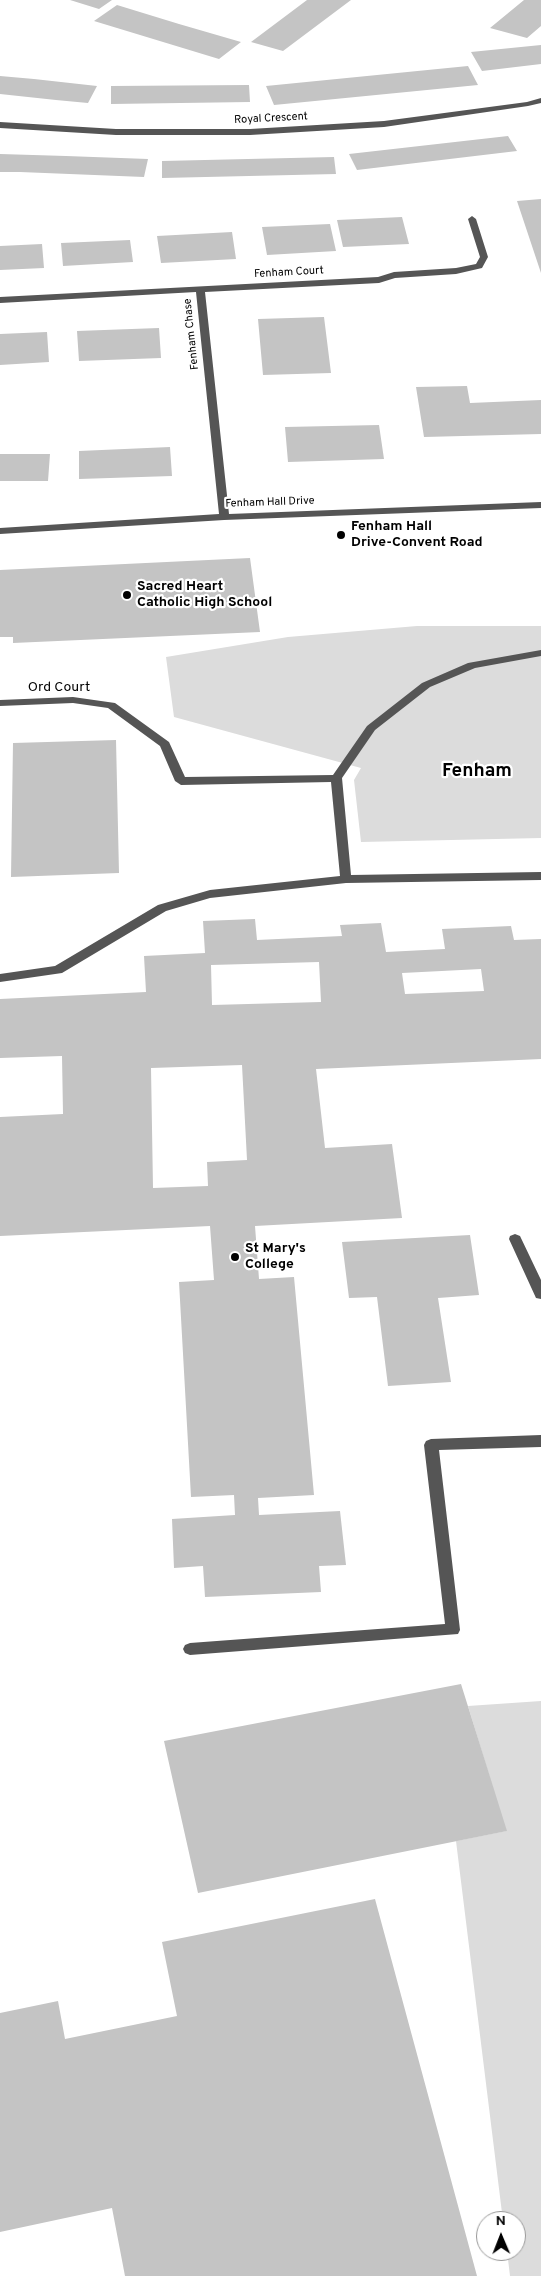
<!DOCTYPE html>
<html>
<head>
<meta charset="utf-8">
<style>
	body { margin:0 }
	#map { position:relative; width:541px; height:2276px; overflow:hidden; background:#fff; font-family:Overpass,sans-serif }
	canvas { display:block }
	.north { position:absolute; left:476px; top:2211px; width:50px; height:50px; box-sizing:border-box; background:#fff; border:1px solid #999; border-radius:50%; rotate:359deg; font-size:14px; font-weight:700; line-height:20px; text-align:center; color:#000 }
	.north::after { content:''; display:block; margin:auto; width:18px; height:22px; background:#000; clip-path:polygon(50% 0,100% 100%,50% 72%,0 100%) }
</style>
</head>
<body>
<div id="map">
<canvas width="541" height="2276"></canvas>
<div class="north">N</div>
</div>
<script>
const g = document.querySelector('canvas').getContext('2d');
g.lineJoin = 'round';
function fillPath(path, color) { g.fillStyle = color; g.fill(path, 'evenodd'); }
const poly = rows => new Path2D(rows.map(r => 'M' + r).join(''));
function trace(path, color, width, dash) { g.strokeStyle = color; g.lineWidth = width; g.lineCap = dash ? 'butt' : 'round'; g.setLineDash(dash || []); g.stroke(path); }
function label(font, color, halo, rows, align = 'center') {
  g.font = font + ' Overpass,sans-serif'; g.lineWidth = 4.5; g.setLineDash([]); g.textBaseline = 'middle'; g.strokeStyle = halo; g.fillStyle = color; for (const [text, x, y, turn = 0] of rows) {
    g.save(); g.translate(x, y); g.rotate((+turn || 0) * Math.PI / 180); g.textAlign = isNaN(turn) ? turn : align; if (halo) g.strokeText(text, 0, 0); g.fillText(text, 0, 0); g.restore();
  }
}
fillPath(poly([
	[417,626,541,626,541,838,361,842,354,780,361,768,174,717,166,657,288,637],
	[541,1701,541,2276,510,2276,507,2251,516,2251,516,2221,503,2221,456,1841,506,1831,468,1706]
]), '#dcdcdc');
fillPath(poly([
	[70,0,112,0,99,9],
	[307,0,351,0,283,51,251,42],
	[524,0,541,0,541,26,527,38,490,28],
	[117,5,179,24,241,42,219,59,94,21],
	[541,45,541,64,482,71,471,52],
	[468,66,478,85,274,105,266,86],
	[0,76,34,79,97,86,88,103,56,100,0,94],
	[249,85,250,102,111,104,111,86],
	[508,136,517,151,357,170,349,154],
	[0,154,66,156,148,159,144,177,20,172,0,172],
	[334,157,336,174,162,178,162,161],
	[541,199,541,273,517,201],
	[402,217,409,244,343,247,337,220],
	[330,224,336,251,267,255,262,227],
	[232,232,236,259,161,263,157,236],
	[130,240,133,262,63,266,61,243],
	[42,244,44,268,0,270,0,246],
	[324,317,331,373,263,375,258,319],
	[159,328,161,358,79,361,77,331],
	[47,332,49,362,0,365,0,334],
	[467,386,470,403,541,400,541,434,424,437,416,387],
	[379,425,384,459,288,462,285,427],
	[170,447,172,476,79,479,79,451],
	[0,454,50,454,48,481,0,481],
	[250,558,260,632,13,643,13,637,0,637,0,570],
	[116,740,119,873,11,877,13,743],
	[255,919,257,940,342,936,340,925,381,923,386,952,445,949,442,929,511,926,514,940,541,939,541,1059,316,1069,325,1148,392,1144,402,1218,255,1226,259,1279,294,1277,314,1495,258,1498,259,1515,340,1511,346,1565,319,1566,321,1592,205,1597,203,1566,174,1568,172,1519,235,1515,234,1495,191,1497,179,1282,214,1280,210,1226,0,1236,0,1117,63,1114,62,1056,0,1058,0,999,146,992,144,956,205,953,203,921],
	[319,962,321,1002,212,1005,211,965],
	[481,969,484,991,405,994,402,973],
	[242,1065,247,1160,207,1162,208,1186,153,1188,151,1068],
	[470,1235,479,1295,438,1298,451,1382,388,1386,377,1297,349,1298,342,1242],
	[461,1684,507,1831,198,1893,164,1741],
	[375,1899,477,2276,125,2276,112,2208,0,2232,0,2013,58,2001,65,2039,177,2016,162,1942]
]), '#c4c4c4');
fillPath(poly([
	[541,98,541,103,528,106,384,127,250,135,116,135,0,128,0,122,116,129,250,129,384,121,527,102,541,98],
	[472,216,476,219,488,257,482,268,456,274,395,278,379,283,205,292,229,514,541,502,541,508,224,520,0,534,0,528,219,514,196,292,0,303,0,297,378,277,394,272,456,268,476,264,480,257,468,219,472,216],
	[541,650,541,656,475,668,430,687,375,730,342,778,351,875,541,872,541,880,346,883,210,898,166,911,62,973,0,982,0,974,55,966,158,905,210,890,340,876,331,782,181,785,175,781,160,746,108,708,73,703,0,706,0,700,73,697,115,703,169,742,185,777,333,775,367,726,422,683,468,663,541,650],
	[515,1234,520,1236,541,1280,541,1299,536,1298,509,1239,510,1236,515,1234],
	[541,1435,541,1447,439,1450,460,1630,458,1634,190,1655,185,1653,183,1649,185,1645,190,1643,445,1624,424,1445,426,1441,431,1439,541,1435]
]), '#555');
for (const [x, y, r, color] of [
	[341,535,5,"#000"],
	[127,595,5,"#000"],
	[235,1257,5,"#000"]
]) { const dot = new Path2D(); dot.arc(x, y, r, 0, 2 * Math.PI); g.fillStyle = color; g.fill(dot); trace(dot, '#fff', 2); }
label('11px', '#000', '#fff', [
	["Royal Crescent",271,119,-3],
	["Fenham Court",289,273,-3],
	["Fenham Chase",192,334,-96],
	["Fenham Hall Drive",270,503,-2]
]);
label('bold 14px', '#000', '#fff', [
	["Fenham Hall",351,527],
	["Drive-Convent Road",351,543],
	["Sacred Heart",137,587],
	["Catholic High School",137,603],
	["St Mary's",245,1249],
	["College",245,1265]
], 'left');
label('14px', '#000', '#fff', [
	["Ord Court",59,688]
]);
label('bold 19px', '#000', '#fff', [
	["Fenham",477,772]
]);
</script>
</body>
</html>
